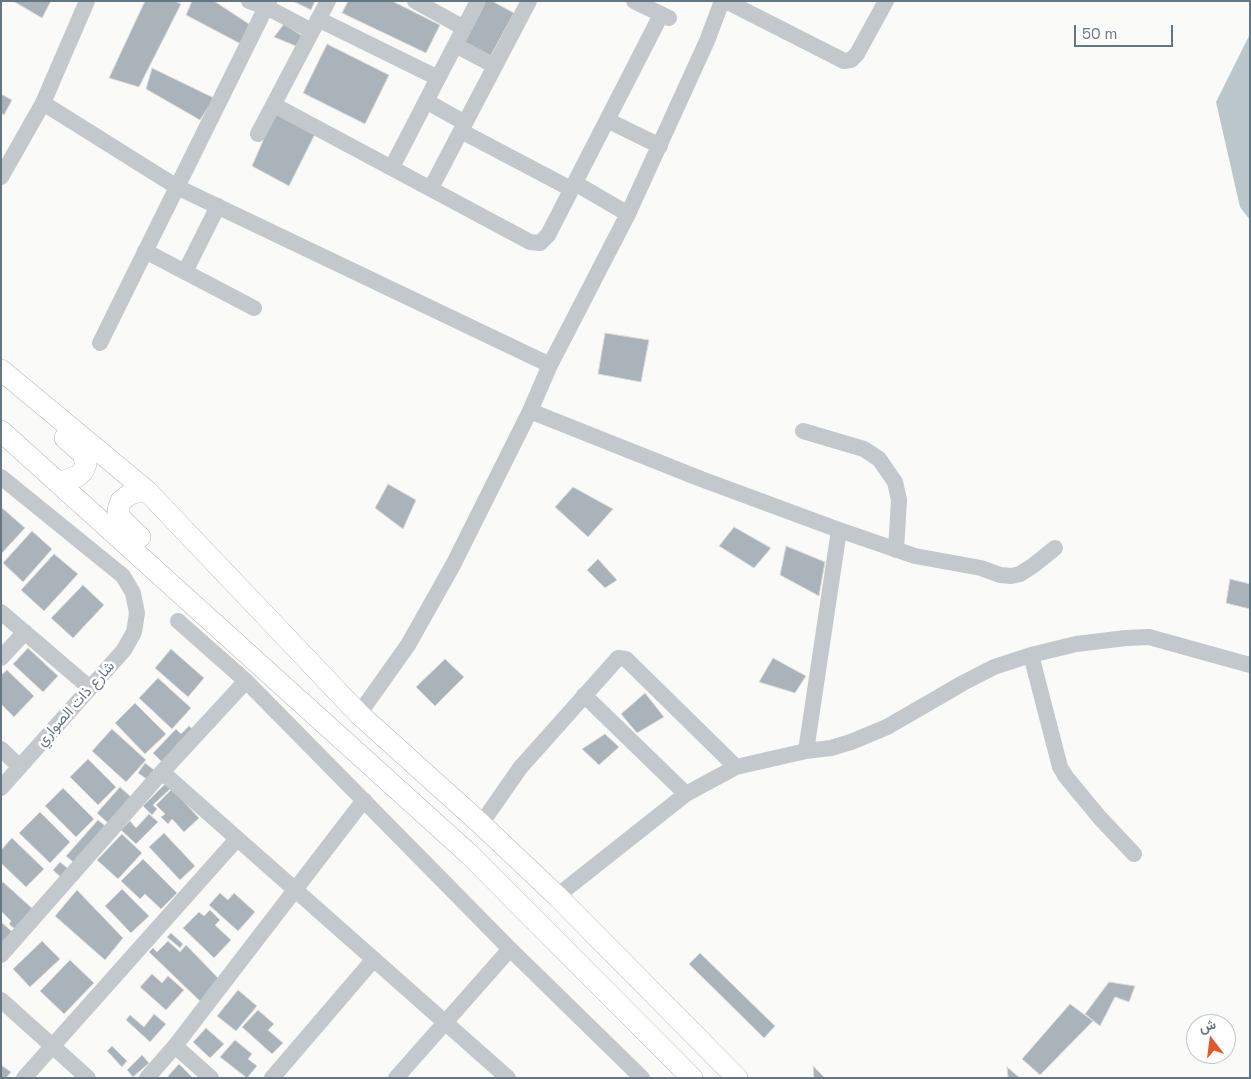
<!DOCTYPE html>
<html>
<head>
<meta charset="utf-8">
<style>
	body { margin:0 }
	#map { position:relative; width:1251px; height:1079px; overflow:hidden; background:#fafaf8; font-family:"Space Grotesk",Vazirmatn,sans-serif }
	canvas { display:block }
	.frame { position:absolute; inset:0; border:2px solid #657683; pointer-events:none }
	.north { position:absolute; left:1186px; top:1014px; width:50px; height:50px; box-sizing:border-box; background:#fff; border:1px solid #c1c8cd; border-radius:50%; rotate:345deg; font-size:14px; font-weight:700; line-height:20px; text-align:center; color:#657683 }
	.north::after { content:''; display:block; margin:auto; width:18px; height:22px; background:#e4572e; clip-path:polygon(50% 0,100% 100%,50% 72%,0 100%) }
	.scale { position:absolute; left:1074px; top:25px; width:99px; height:22px; box-sizing:border-box; border:2px solid #657683; border-top:0; padding-left:6px; font-size:15px; line-height:18px; white-space:nowrap; color:#657683; -webkit-text-stroke:4px #fff; paint-order:stroke }
</style>
</head>
<body>
<div id="map">
<canvas width="1251" height="1079"></canvas>
<div class="frame"></div>
<div class="north">ش</div>
<div class="scale">50 m</div>
</div>
<script>
const g = document.querySelector('canvas').getContext('2d');
g.lineJoin = 'round';
function fillPath(path, color) { g.fillStyle = color; g.fill(path, 'evenodd'); }
const poly = rows => new Path2D(rows.map(r => 'M' + r).join(''));
function trace(path, color, width, dash) { g.strokeStyle = color; g.lineWidth = width; g.lineCap = dash ? 'butt' : 'round'; g.setLineDash(dash || []); g.stroke(path); }
function label(font, color, halo, rows, align = 'center') {
  g.font = font + ' "Space Grotesk",Vazirmatn,sans-serif'; g.lineWidth = 5; g.setLineDash([]); g.textBaseline = 'middle'; g.strokeStyle = halo; g.fillStyle = color; for (const [text, x, y, turn = 0] of rows) {
    g.save(); g.translate(x, y); g.rotate((+turn || 0) * Math.PI / 180); g.textAlign = isNaN(turn) ? turn : align; if (halo) g.strokeText(text, 0, 0); g.fillText(text, 0, 0); g.restore();
  }
}
fillPath(poly([
	[1250,34,1250,220,1240,207,1216,102]
]), '#bbc7cb');
const building = poly([
	[13,1,51,1,42,18,13,1],
	[145,1,175,1,181,4,139,87,109,78,145,1],
	[192,1,214,1,252,26,241,44,186,15,192,1],
	[293,1,315,1,311,10,293,1],
	[348,1,392,1,440,25,426,53,342,13,348,1],
	[482,1,492,1,514,13,490,57,460,42,482,1],
	[284,24,304,37,296,46,274,37,284,24],
	[327,44,389,75,365,124,303,93,327,44],
	[152,68,214,98,200,120,146,89,152,68],
	[1,94,12,100,4,115,1,113,1,94],
	[275,113,315,134,289,186,252,166,275,113],
	[605,333,649,340,641,382,598,374,605,333],
	[388,484,416,500,403,529,375,508,388,484],
	[573,487,613,509,588,537,555,507,573,487],
	[1,507,25,528,1,554,1,507],
	[734,527,771,548,754,568,719,546,734,527],
	[32,531,52,549,23,582,3,563,32,531],
	[786,546,825,562,819,596,780,575,786,546],
	[54,554,78,574,44,611,21,590,54,554],
	[598,559,617,580,605,588,587,570,598,559],
	[1230,579,1250,584,1250,609,1226,603,1230,579],
	[83,585,104,605,73,638,51,618,83,585],
	[28,648,58,676,43,692,13,664,28,648],
	[171,649,204,678,188,697,155,668,171,649],
	[773,658,806,676,795,693,759,682,773,658],
	[445,659,464,677,435,706,416,687,445,659],
	[7,670,34,696,14,717,1,704,1,675,7,670],
	[158,678,191,708,172,729,139,698,158,678],
	[645,693,664,717,637,733,621,714,645,693],
	[135,703,166,734,145,754,115,723,135,703],
	[189,726,196,732,164,764,153,753,176,729,181,734,189,726],
	[112,729,146,760,126,782,92,751,112,729],
	[605,734,619,747,599,765,582,749,605,734],
	[88,759,116,787,98,805,70,777,88,759],
	[145,763,158,773,151,782,138,773,145,763],
	[166,783,171,788,153,805,157,809,152,815,143,806,166,783],
	[120,787,131,797,108,823,97,813,120,787],
	[63,788,94,819,76,837,45,806,63,788],
	[172,789,199,818,184,832,172,819,168,824,161,817,165,814,156,805,172,789],
	[40,812,70,842,50,863,19,833,40,812],
	[149,814,158,822,136,844,121,830,130,821,136,828,149,814],
	[98,820,110,830,78,866,66,856,98,820],
	[164,833,195,866,180,880,149,847,164,833],
	[122,834,142,853,118,879,97,860,122,834],
	[12,838,44,869,26,887,1,863,1,850,12,838],
	[143,859,177,893,161,909,145,894,140,899,121,881,143,859],
	[60,862,73,873,65,881,53,870,60,862],
	[3,882,35,911,17,931,9,924,11,921,1,911,1,883,3,882],
	[122,889,149,916,131,933,105,906,122,889],
	[77,890,123,938,105,960,55,916,77,890],
	[220,893,228,900,234,893,255,912,238,931,209,905,220,893],
	[210,910,220,920,215,925,231,940,214,958,183,928,199,912,204,916,210,910],
	[1,922,16,935,1,952,1,922],
	[171,933,183,944,180,948,167,937,171,933],
	[42,941,60,959,30,987,13,969,42,941],
	[168,941,180,952,186,945,221,981,202,1003,149,952,153,948,157,952,168,941],
	[700,953,775,1026,764,1038,689,964,700,953],
	[70,960,94,983,64,1014,40,991,70,960],
	[152,974,162,983,168,976,184,990,166,1010,140,987,152,974],
	[1109,982,1135,986,1129,1002,1115,997,1100,1026,1085,1014,1109,982],
	[238,990,257,1006,236,1031,217,1016,238,990],
	[1070,1004,1093,1021,1040,1075,1022,1059,1070,1004],
	[258,1010,274,1024,268,1030,283,1043,272,1054,242,1027,258,1010],
	[154,1014,166,1024,150,1042,126,1020,130,1015,144,1027,154,1014],
	[206,1028,224,1044,210,1058,193,1042,206,1028],
	[235,1040,252,1054,248,1059,257,1066,247,1078,220,1057,235,1040],
	[112,1046,127,1061,122,1067,107,1051,112,1046],
	[142,1055,149,1063,133,1077,127,1070,142,1055],
	[179,1064,193,1078,169,1078,168,1076,179,1064],
	[1,1065,11,1072,6,1078,1,1078,1,1065],
	[813,1066,825,1078,814,1078,813,1066],
	[1007,1067,1020,1078,1008,1078,1007,1067]
]);
fillPath(building, '#aab3b9');
trace(building, '#dcdcda', 1);
const major = poly([
	[1,370,147,491,359,714,481,824,557,896,737,1078],
	[1,431,469,854,692,1078],
	[56,481,64,481,78,476,83,471,86,464,83,454,65,438],
	[140,537,121,519,118,510,121,501,130,494,141,491,147,491]
]);
trace(major, '#b5babe', 22);
trace(poly([
	[249,1,266,7,312,31],
	[415,1,464,28],
	[634,1,669,18],
	[726,1,844,61,851,60,857,54,886,1],
	[318,19,438,78],
	[455,45,495,66],
	[426,101,465,123],
	[43,103,177,187,550,365],
	[274,105,530,242,540,243,548,235,661,15],
	[607,120,660,146],
	[461,131,571,189],
	[258,134,328,1],
	[392,167,478,1],
	[1,177,43,103,87,1],
	[575,183,628,214],
	[431,188,529,1],
	[145,251,254,308],
	[185,272,218,206],
	[100,343,269,1],
	[530,411,701,479,839,530,915,556,981,568,1000,575,1011,576,1020,574,1034,565,1055,548],
	[803,431,864,449,879,459,895,482,899,500,896,550],
	[1,477,123,576,133,593,137,613,134,632,124,650,1,788],
	[1,612,90,688],
	[178,621,246,681,510,949,642,1078],
	[1031,655,1060,767,1066,777,1100,818,1134,854],
	[1,658,25,632],
	[584,695,686,794],
	[359,714,408,645,453,565,530,411,550,365,628,214,707,41,722,1],
	[1,749,20,767],
	[806,751,839,530],
	[162,772,508,1078],
	[481,824,520,768,618,658,626,659,736,767],
	[557,896,686,794,736,767,806,751,831,748,851,742,887,727,963,683,994,667,1031,655,1076,644,1126,638,1149,637,1250,665],
	[1,955,162,772,246,681],
	[1,1000,88,1078],
	[175,1046,211,1078],
	[24,1078,237,839],
	[147,1078,175,1046,364,800],
	[272,1078,374,959],
	[396,1078,510,949]
]), '#c3c8cc', 16);
trace(major, '#fff', 21);
label('15px', '#657683', '#fff', [
	["شارع ذات الصواري",76,704,-48]
]);
</script>
</body>
</html>
